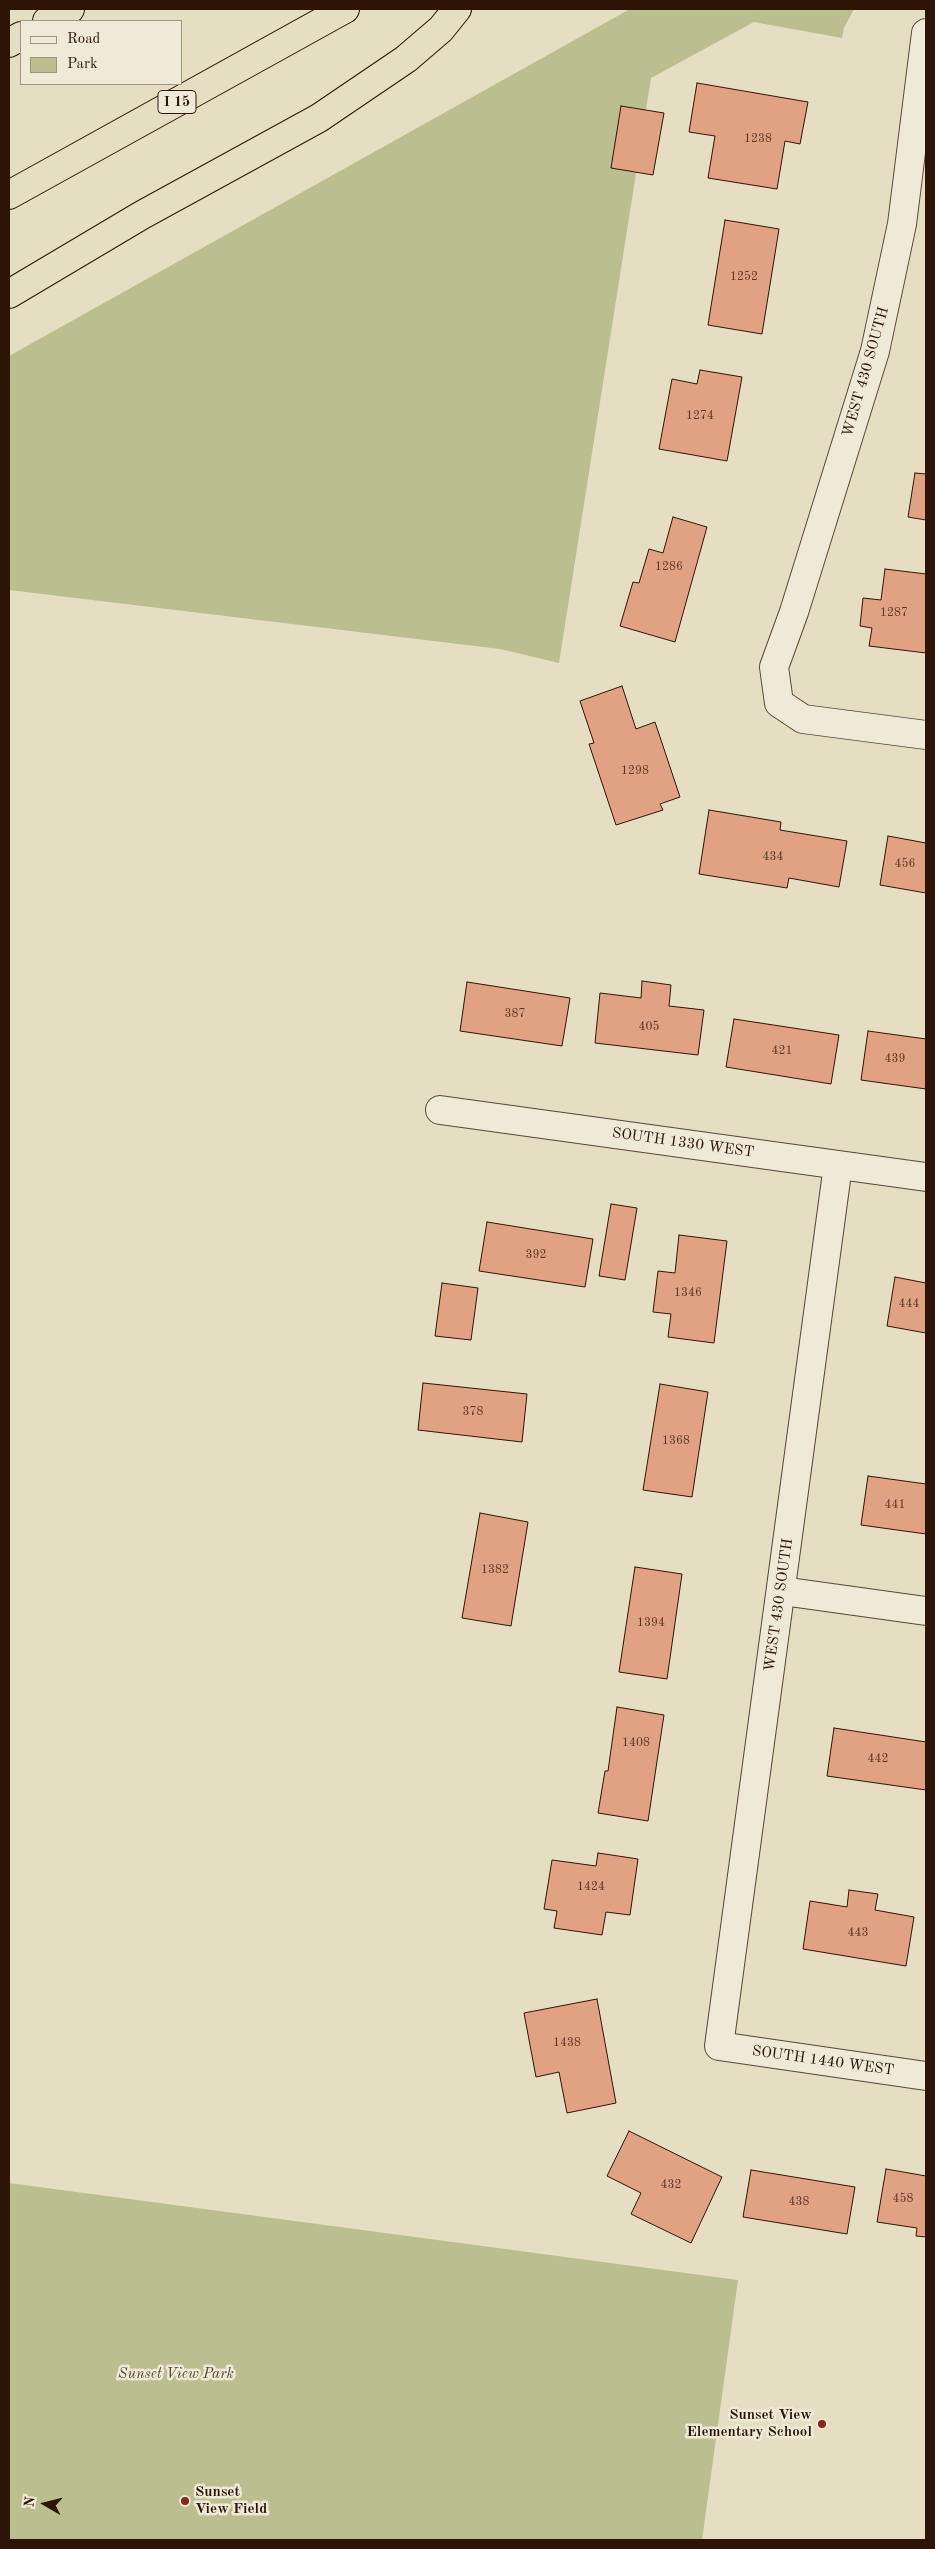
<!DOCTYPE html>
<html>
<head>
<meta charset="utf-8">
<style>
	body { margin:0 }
	#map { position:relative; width:935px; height:2549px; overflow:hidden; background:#e5dec2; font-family:"Old Standard TT",serif }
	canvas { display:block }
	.frame { position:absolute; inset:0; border:10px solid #2e1407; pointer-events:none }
	.legend { position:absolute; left:20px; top:20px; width:162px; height:65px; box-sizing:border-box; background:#eeead7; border:1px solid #a19484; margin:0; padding:6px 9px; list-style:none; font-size:15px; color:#2e1407 }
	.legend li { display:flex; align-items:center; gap:10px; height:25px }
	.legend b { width:25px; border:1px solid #a19484 }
	.north { position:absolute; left:20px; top:2479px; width:50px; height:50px; -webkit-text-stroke:4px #eeead7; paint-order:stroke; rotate:278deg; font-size:14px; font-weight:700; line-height:20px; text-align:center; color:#2e1407 }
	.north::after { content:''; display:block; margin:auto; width:18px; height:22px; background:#2e1407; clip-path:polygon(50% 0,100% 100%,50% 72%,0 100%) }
</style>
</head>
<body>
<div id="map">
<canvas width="935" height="2549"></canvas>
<div class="frame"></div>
<ul class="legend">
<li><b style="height:6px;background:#eeead7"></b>Road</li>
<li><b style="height:14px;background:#bbbf8f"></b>Park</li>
</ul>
<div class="north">N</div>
</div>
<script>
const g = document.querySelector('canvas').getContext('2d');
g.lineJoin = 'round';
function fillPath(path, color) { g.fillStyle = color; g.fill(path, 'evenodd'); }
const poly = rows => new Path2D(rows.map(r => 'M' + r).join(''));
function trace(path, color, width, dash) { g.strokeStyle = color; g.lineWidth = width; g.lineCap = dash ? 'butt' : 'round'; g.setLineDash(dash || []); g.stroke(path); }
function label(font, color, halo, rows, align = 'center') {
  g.font = font + ' "Old Standard TT",serif'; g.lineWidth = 5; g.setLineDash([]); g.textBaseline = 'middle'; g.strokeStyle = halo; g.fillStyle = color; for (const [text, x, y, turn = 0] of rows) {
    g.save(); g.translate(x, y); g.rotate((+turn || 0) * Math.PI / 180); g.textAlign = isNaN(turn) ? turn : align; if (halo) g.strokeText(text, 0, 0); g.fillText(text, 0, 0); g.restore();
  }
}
fillPath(poly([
	[630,9,754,9,754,11,755,9,854,9,844,28,842,38,754,22,651,78,559,663,500,649,9,590,9,356],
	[9,2183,738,2280,702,2540,9,2540]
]), '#bbbf8f');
const building = poly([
	[697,83,808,102,800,144,785,141,777,189,708,178,715,136,689,132,697,83],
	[621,106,664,113,653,175,611,168,621,106],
	[725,220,779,229,762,334,708,325,725,220],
	[700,370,742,377,727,461,659,449,672,379,697,384,700,370],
	[915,473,926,474,926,520,908,517,915,473],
	[673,517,707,527,675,642,620,626,633,582,639,583,649,549,663,553,673,517],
	[885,569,926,574,926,653,869,646,872,628,860,626,863,598,881,600,885,569],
	[622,686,636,729,655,722,680,797,660,804,663,810,616,825,589,744,594,743,580,701,622,686],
	[709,810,781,822,780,830,847,841,839,887,789,878,787,888,699,874,709,810],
	[888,836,926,843,926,893,880,885,888,836],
	[642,981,671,985,669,1006,704,1010,698,1055,595,1043,600,993,641,998,642,981],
	[467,982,570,998,562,1046,460,1031,467,982],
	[734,1019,839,1035,831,1084,726,1067,734,1019],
	[868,1031,926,1039,926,1089,861,1080,868,1031],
	[611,1204,637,1208,625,1280,599,1276,611,1204],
	[487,1222,593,1239,585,1287,479,1271,487,1222],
	[679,1235,727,1241,714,1343,668,1337,671,1314,653,1312,658,1271,675,1273,679,1235],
	[895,1277,926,1283,926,1333,887,1326,895,1277],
	[442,1283,478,1288,471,1340,435,1336,442,1283],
	[423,1383,527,1394,522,1442,418,1430,423,1383],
	[660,1384,708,1392,692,1497,643,1490,660,1384],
	[868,1476,926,1484,926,1534,861,1525,868,1476],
	[480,1513,528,1522,511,1626,462,1618,480,1513],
	[635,1567,682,1574,667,1679,619,1672,635,1567],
	[617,1707,664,1715,648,1821,598,1813,605,1771,608,1771,617,1707],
	[834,1728,926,1742,926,1790,827,1776,834,1728],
	[598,1853,638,1859,630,1915,606,1912,602,1935,554,1928,557,1911,544,1909,552,1860,596,1866,598,1853],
	[849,1890,878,1894,875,1910,914,1917,906,1966,803,1949,810,1901,847,1907,849,1890],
	[597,1999,616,2103,567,2113,559,2072,536,2077,524,2013,597,1999],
	[629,2131,722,2177,691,2243,631,2214,641,2193,607,2176,629,2131],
	[886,2169,926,2176,926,2237,916,2236,917,2228,877,2222,886,2169],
	[751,2170,855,2187,847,2234,743,2217,751,2170]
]);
fillPath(building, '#e1a284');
trace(building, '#2e1407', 1);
const minor = poly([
	[926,33,902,224,875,351,794,612,774,667,779,703,803,719,926,735],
	[440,1110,926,1177],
	[838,1165,719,2046,926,2076],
	[782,1591,926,1611]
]);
const highway = poly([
	[47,21,70,9],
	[9,43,21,36],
	[9,195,345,9],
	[9,294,142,215,319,118,406,59,441,29,457,9]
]);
trace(minor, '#5c4636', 30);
trace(highway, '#2e1407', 30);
trace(minor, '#eeead7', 28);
trace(highway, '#e5dec2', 28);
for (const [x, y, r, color] of [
	[822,2424,5,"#8f2418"],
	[185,2501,5,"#8f2418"]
]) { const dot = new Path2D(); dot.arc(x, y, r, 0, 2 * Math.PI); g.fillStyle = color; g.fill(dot); trace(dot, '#eeead7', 2); }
label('12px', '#5b3826', null, [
	["1238",758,139],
	["1252",744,277],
	["1274",700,416],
	["1286",669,567],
	["1287",894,613],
	["1298",635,771],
	["434",773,857],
	["456",905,864],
	["387",515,1014],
	["405",649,1027],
	["421",782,1051],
	["439",895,1059],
	["392",536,1255],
	["1346",688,1293],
	["444",909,1304],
	["378",473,1412],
	["1368",676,1441],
	["441",895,1505],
	["1382",495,1570],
	["1394",651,1623],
	["1408",636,1743],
	["442",878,1759],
	["1424",591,1887],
	["443",858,1933],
	["1438",567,2043],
	["432",671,2185],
	["458",903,2199],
	["438",799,2202]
]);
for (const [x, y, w] of [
	[177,102,38]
]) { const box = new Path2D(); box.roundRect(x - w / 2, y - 11.5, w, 23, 4); g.fillStyle = '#eeead7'; g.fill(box); trace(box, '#2e1407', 1); }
label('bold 14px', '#2e1407', null, [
	["I 15",177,102]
]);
label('15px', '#2e1407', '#eeead7', [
	["WEST 430 SOUTH",866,372,-74],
	["SOUTH 1330 WEST",683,1143,8],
	["WEST 430 SOUTH",779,1605,-82],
	["SOUTH 1440 WEST",823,2061,8]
]);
label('italic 15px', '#584730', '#eeead7', [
	["Sunset View Park",176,2374]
]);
label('bold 15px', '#2e1407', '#eeead7', [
	["Sunset View",812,2415],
	["Elementary School",812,2432],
	["Sunset",195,2492,"left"],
	["View Field",195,2509,"left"]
], 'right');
</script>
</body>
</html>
